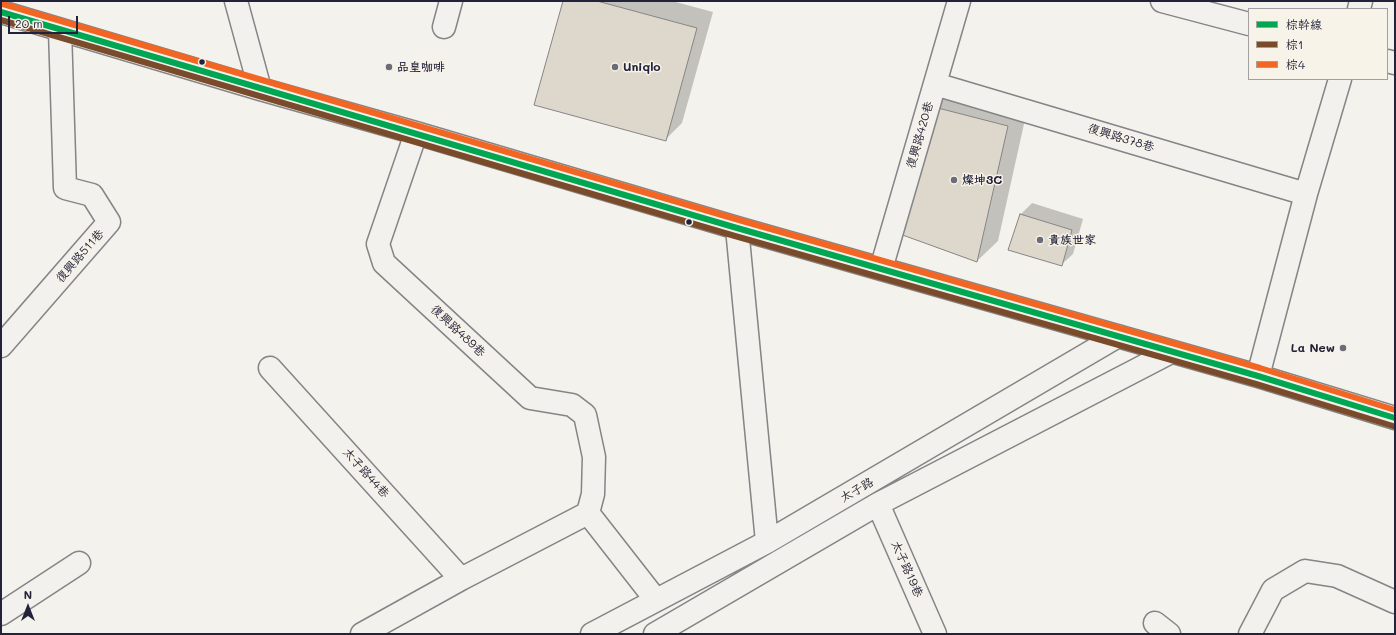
<!DOCTYPE html>
<html>
<head>
<meta charset="utf-8">
<style>
	body { margin:0 }
	#map { position:relative; width:1396px; height:635px; overflow:hidden; background:#f4f2ec; font-family:Mali,"LXGW WenKai TC",sans-serif }
	canvas { display:block }
	.frame { position:absolute; inset:0; border:2px solid #22223b; pointer-events:none }
	.legend { position:absolute; left:1248px; top:8px; width:140px; height:72px; box-sizing:border-box; background:#f7f3e8; border:1px solid #a29fa3; margin:0; padding:5px 7px; list-style:none; font-size:12px; color:#22223b }
	.legend li { display:flex; align-items:center; gap:8px; height:20px }
	.legend b { width:20px; border:1px solid #a29fa3 }
	.north { position:absolute; left:8px; top:587px; width:40px; height:40px; -webkit-text-stroke:3px #f7f3e8; paint-order:stroke; rotate:0deg; font-size:11px; font-weight:700; line-height:16px; text-align:center; color:#22223b }
	.north::after { content:''; display:block; margin:auto; width:14px; height:18px; background:#22223b; clip-path:polygon(50% 0,100% 100%,50% 72%,0 100%) }
	.scale { position:absolute; left:8px; top:16px; width:70px; height:18px; box-sizing:border-box; border:2px solid #22223b; border-top:0; padding-left:5px; font-size:12px; line-height:14px; white-space:nowrap; color:#22223b; -webkit-text-stroke:3px #f7f3e8; paint-order:stroke }
</style>
</head>
<body>
<div id="map">
<canvas width="1396" height="635"></canvas>
<div class="frame"></div>
<ul class="legend">
<li><b style="height:5px;background:#00a651"></b>棕幹線</li>
<li><b style="height:5px;background:#7a4b2a"></b>棕1</li>
<li><b style="height:5px;background:#f26522"></b>棕4</li>
</ul>
<div class="north">N</div>
<div class="scale">20 m</div>
</div>
<script>
const g = document.querySelector('canvas').getContext('2d');
g.lineJoin = 'round';
function fillPath(path, color) { g.fillStyle = color; g.fill(path, 'evenodd'); }
const poly = rows => new Path2D(rows.map(r => 'M' + r).join(''));
function trace(path, color, width, dash) { g.strokeStyle = color; g.lineWidth = width; g.lineCap = dash ? 'butt' : 'round'; g.setLineDash(dash || []); g.stroke(path); }
function label(font, color, halo, rows, align = 'center') {
  g.font = font + ' Mali,"LXGW WenKai TC",sans-serif'; g.lineWidth = 3; g.setLineDash([]); g.textBaseline = 'middle'; g.strokeStyle = halo; g.fillStyle = color; for (const [text, x, y, turn = 0] of rows) {
    g.save(); g.translate(x, y); g.rotate((+turn || 0) * Math.PI / 180); g.textAlign = isNaN(turn) ? turn : align; if (halo) g.strokeText(text, 0, 0); g.fillText(text, 0, 0); g.restore();
  }
}
fillPath(poly([
	[564,1,672,1,713,12,682,123,665,140],
	[955,87,1028,106,998,241,977,261,898,233,935,108],
	[1032,203,1083,219,1073,254,1061,265,1020,215]
]), '#0003');
const building = poly([
	[563,1,597,1,697,28,666,141,534,105,563,1],
	[934,107,1008,126,977,262,897,233,934,107],
	[1020,214,1072,230,1062,266,1008,250,1020,214]
]);
fillPath(building, '#ded8cc');
trace(building, '#858486', 1);
const minor = poly([
	[236,1,260,89],
	[1162,1,1249,24],
	[1359,9,1361,1],
	[1,12,260,89,416,133,737,228,1258,376,1395,418],
	[444,27,451,1],
	[1387,61,1395,63],
	[935,84,1306,194],
	[416,133,378,244,384,263,530,398,572,405,585,415,594,457,593,494,588,513,656,600],
	[737,228,767,542],
	[881,269,959,1],
	[1,346,109,222,92,195,65,188,60,30],
	[270,368,461,579],
	[1258,376,1306,194,1340,79],
	[878,504,935,634],
	[1,614,79,563],
	[1155,623,1169,634],
	[362,634,461,579,588,513],
	[592,634,767,542,1118,336],
	[655,634,878,504,1171,352],
	[1250,634,1273,590,1305,571,1337,576,1395,602]
]);
trace(minor, '#858486', 25);
trace(minor, '#f2f1ed', 22);
trace(poly([
	[1,12,737,228,1258,376,1395,418]
]), '#00a651', 6);
trace(poly([
	[1,20,735,236,1256,384,1393,426]
]), '#7a4b2a', 6);
trace(poly([
	[3,4,739,220,1260,368,1395,410]
]), '#f26522', 6);
for (const [x, y, r, color] of [
	[202,62,3.5,"#22223b"],
	[389,67,4,"#6c6b79"],
	[615,67,4,"#6c6b79"],
	[954,180,4,"#6c6b79"],
	[689,222,3.5,"#22223b"],
	[1040,240,4,"#6c6b79"],
	[1343,348,4,"#6c6b79"]
]) { const dot = new Path2D(); dot.arc(x, y, r, 0, 2 * Math.PI); g.fillStyle = color; g.fill(dot); trace(dot, '#f7f3e8', 1.5); }
label('bold 12px', '#22223b', '#f7f3e8', [
	["品皇咖啡",397,67],
	["Uniqlo",623,67],
	["燦坤3C",962,180],
	["貴族世家",1048,240],
	["La New",1335,348,"right"]
], 'left');
label('12px', '#22223b', '#f7f3e8', [
	["復興路420巷",920,135,-74],
	["復興路378巷",1121,138,17],
	["復興路511巷",80,256,-49],
	["復興路489巷",458,331,43],
	["太子路44巷",366,473,48],
	["太子路",857,490,-30],
	["太子路19巷",907,569,66]
]);
</script>
</body>
</html>
